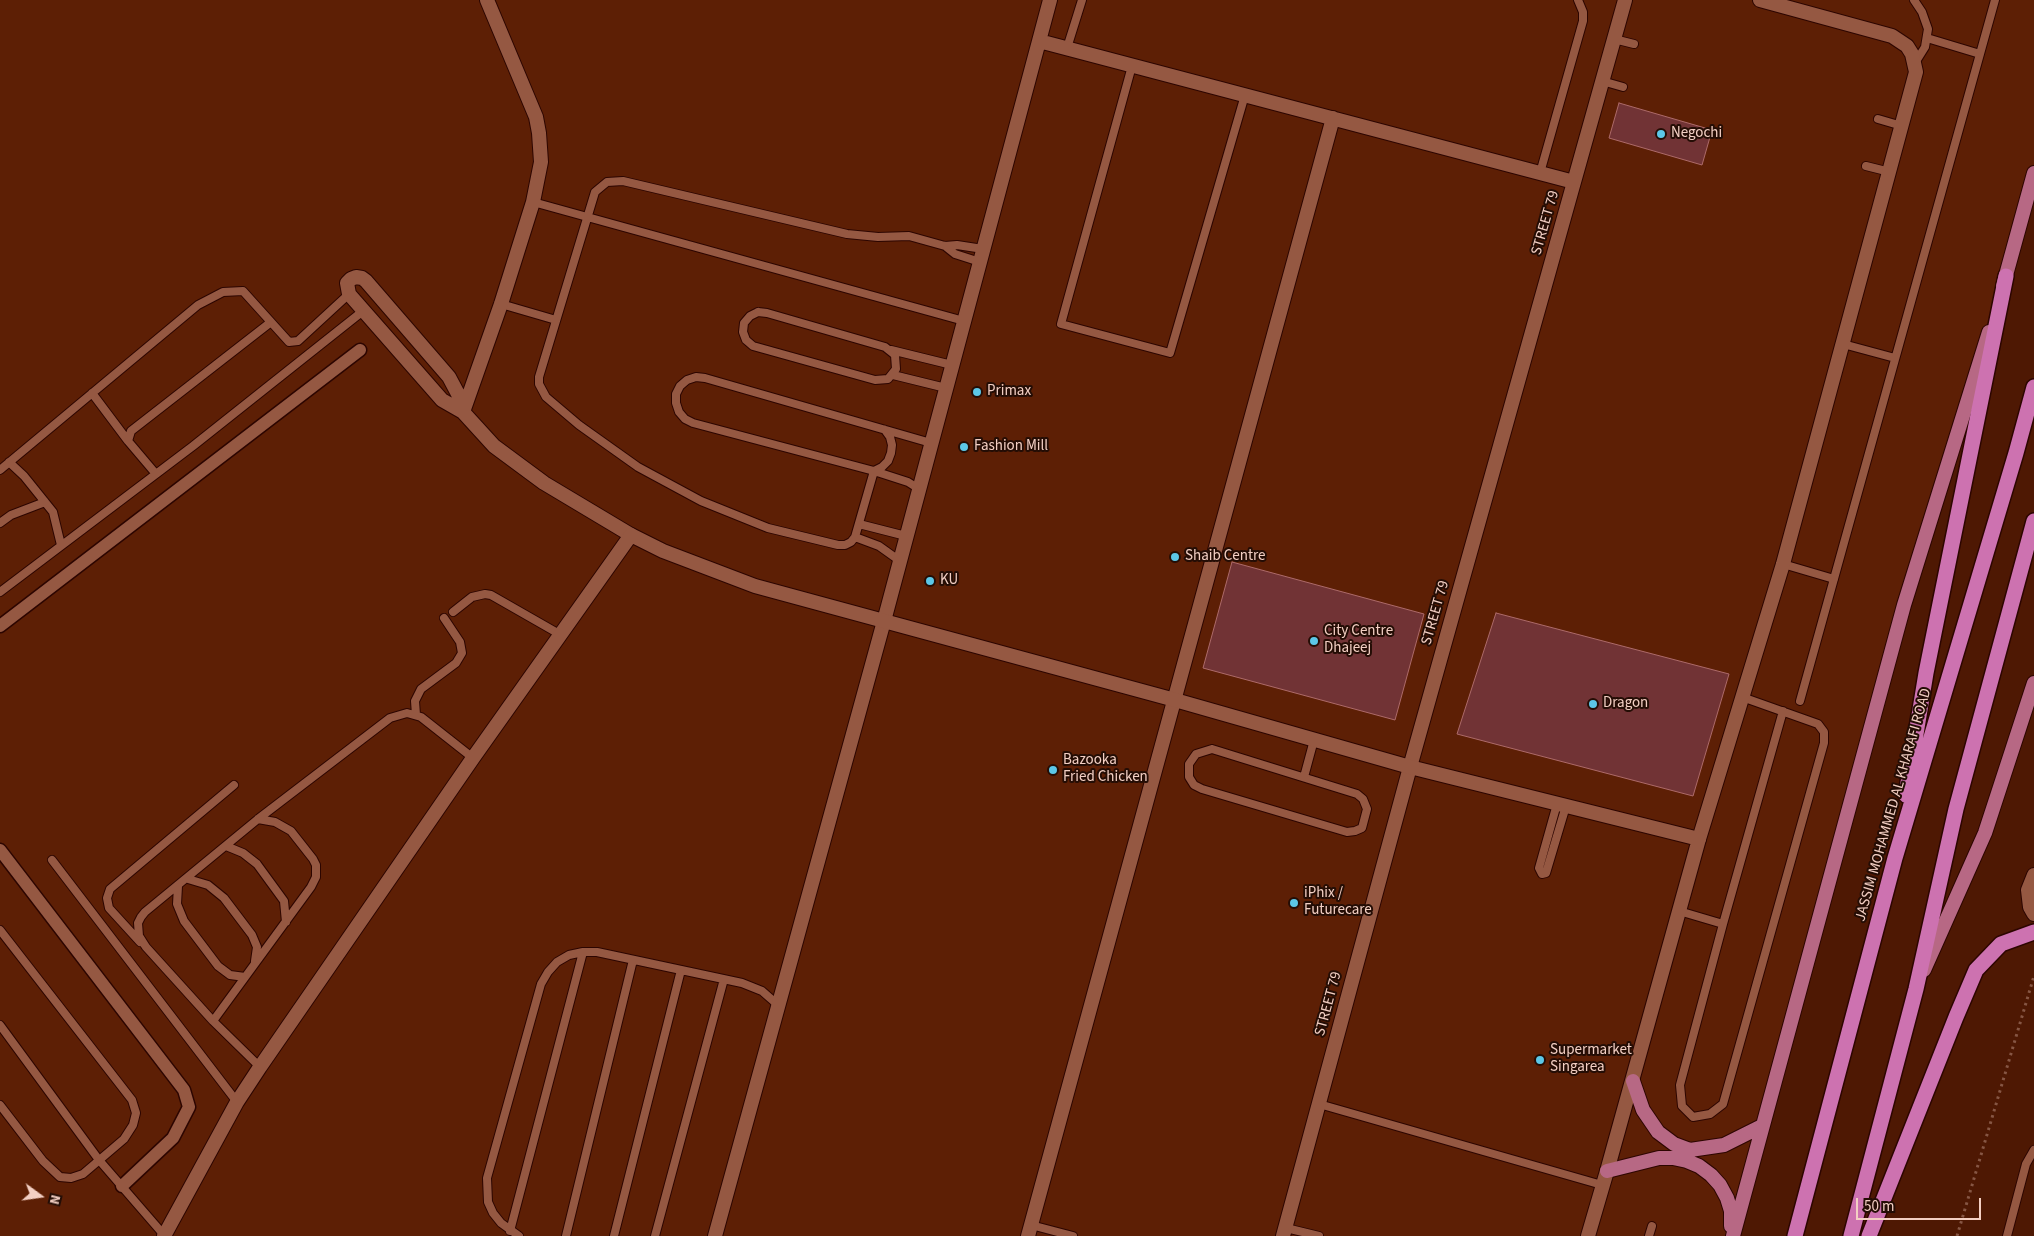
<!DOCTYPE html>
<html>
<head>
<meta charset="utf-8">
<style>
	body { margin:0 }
	#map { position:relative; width:2034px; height:1236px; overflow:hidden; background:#4e1803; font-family:"Source Sans 3",sans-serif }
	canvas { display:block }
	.north { position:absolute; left:15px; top:1171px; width:50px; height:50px; -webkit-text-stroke:4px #240d05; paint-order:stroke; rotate:104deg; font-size:14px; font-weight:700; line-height:20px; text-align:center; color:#f3cfc3 }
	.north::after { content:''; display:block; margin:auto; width:18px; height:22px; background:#f3cfc3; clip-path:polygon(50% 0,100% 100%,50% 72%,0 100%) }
	.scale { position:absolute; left:1856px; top:1198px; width:125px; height:22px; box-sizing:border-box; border:2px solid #f3cfc3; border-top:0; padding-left:6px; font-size:15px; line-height:18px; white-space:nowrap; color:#f3cfc3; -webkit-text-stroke:4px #240d05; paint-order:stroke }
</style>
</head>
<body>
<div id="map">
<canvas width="2034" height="1236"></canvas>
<div class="north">N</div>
<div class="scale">50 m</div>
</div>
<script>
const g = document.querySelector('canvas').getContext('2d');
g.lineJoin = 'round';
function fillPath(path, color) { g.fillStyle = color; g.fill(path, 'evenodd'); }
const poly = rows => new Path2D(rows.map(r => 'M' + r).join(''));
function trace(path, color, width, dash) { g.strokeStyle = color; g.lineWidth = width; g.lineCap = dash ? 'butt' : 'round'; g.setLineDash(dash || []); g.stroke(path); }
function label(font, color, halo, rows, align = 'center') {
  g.font = font + ' "Source Sans 3",sans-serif'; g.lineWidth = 4; g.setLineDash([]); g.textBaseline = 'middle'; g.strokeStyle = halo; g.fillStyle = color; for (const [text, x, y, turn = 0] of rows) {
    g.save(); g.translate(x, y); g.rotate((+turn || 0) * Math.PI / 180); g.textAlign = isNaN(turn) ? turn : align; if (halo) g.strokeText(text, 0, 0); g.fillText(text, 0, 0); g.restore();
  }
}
fillPath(poly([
	[0,0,2034,0,2034,168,2006,276,1904,605,1733,1236,0,1236]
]), '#5d1f05');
const building = poly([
	[1619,103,1712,130,1702,165,1609,138,1619,103],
	[1232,562,1424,614,1395,720,1203,668,1232,562],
	[1496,613,1729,674,1693,796,1457,734,1496,613]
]);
fillPath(building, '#713335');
trace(building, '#ad6a69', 1);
const service = poly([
	[1914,0,1922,12,1928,29,1925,47,1915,63],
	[1927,38,1980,54],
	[1614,39,1634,44],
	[1067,48,1082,0],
	[1132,66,1061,324,1170,353,1245,95],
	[1602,81,1623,87],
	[1878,119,1902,126],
	[1866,166,1890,172],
	[1540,173,1583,21,1583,12,1578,0],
	[533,202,964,321],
	[945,246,955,254,980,262],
	[501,304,556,320],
	[758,312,767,313,885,347,895,355,896,369,888,379,875,380,753,346,746,340,743,332,744,323,750,316,758,312],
	[1843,344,1895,358],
	[891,350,952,365],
	[893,375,946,388],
	[92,393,128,441],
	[885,430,890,437,892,445,891,453,888,461,882,467,874,471,855,537,851,542,845,545,838,545,768,528,701,501,638,467,579,425,546,397,539,384,539,377,595,192,607,182,623,181,847,234,878,237,909,236,945,246,957,245,983,249],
	[9,462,24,476,53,512,61,545],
	[0,470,198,305,223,292,243,291,289,342,298,341,349,294],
	[156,474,128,441,131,431,271,322],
	[919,489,908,482,874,471,693,423,685,419,679,412,676,403,676,394,680,386,687,380,696,377,705,378,931,443],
	[0,523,11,515,45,502],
	[859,524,906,536],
	[855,537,879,546,900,561],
	[1783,564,1834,579],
	[0,592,193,446,363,311],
	[453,612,472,597,485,594,491,595,561,635],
	[1800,701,1995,0],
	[416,715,415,701,421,689,456,663,462,653,460,642,444,618],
	[1212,749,1357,794,1363,799,1367,809,1362,828,1355,831,1347,832,1202,789,1194,785,1189,777,1189,764,1196,754,1212,749],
	[1304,777,1314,740],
	[1557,804,1539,868,1542,874,1546,873,1566,806],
	[226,846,243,853,257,864,284,901,286,922],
	[52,860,237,1102],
	[188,879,208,885,224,898,252,935,257,947,255,961],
	[178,886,177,904,184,921,218,966,230,975,245,977],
	[1679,911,1723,924,1680,1085,1682,1106,1693,1117,1710,1114,1723,1104,1824,743,1824,732,1818,724,1742,697],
	[1723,924,1783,711],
	[0,930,132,1100,136,1113,133,1125,124,1139,83,1174,71,1178,60,1177,43,1161,0,1105],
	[140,942,109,908,107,898,110,889,234,785],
	[213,1021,311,887,316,877,316,865,313,859,291,831,275,822,258,819],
	[0,1025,99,1160,164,1235],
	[260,1067,213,1021,146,947,139,936,138,923,141,917,145,912,258,819,390,718,407,713,421,717,473,758],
	[1319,1104,1602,1185],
	[1031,1225,1073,1236],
	[1286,1228,1319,1236],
	[510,1231,583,952],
	[519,1236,501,1223,493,1213,488,1202,487,1178,541,984,548,972,557,962,569,955,583,952,597,952,742,983,762,991,778,1005],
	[566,1236,633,960],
	[614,1236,681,970],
	[655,1236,724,979],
	[1649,1236,1652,1226],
	[2007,1236,2026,1164,2034,1150]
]);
const pedestrian = poly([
	[0,626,360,350],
	[0,850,184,1090,189,1107,173,1138,122,1186]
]);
const minor = poly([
	[1039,41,1574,182],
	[463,412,442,400,349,294,347,283,351,279,356,277,362,278,366,281,449,377,458,394,463,412,494,446,544,483,631,535],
	[463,412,501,304,533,202,541,162,539,133,536,117,487,0],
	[1699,839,1783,564,1916,72,1912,54,1907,46,1892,36,1760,0],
	[715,1236,884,621,1050,0],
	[1028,1236,1333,118],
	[1283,1236,1410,767,1625,0],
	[1588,1236,1607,1171]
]);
const tertiary = poly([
	[2034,875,2028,890,2030,907,2034,914],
	[164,1236,237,1102,260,1067,473,758,631,535,663,551,755,586,1175,700,1410,767,1699,839,1607,1171]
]);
const primary = poly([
	[2003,286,2034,173],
	[1924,970,1985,833,2034,683],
	[1633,1081,1643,1110,1658,1132,1674,1144,1690,1150,1724,1145,1762,1126],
	[1607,1171,1659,1158,1673,1158,1687,1161,1699,1166,1711,1175,1720,1185,1727,1198,1731,1211,1731,1226],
	[1733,1236,1904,605,1989,332]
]);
const motorway = poly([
	[1906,795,1926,673,2006,276],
	[1795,1236,1895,858,2016,453,2034,387],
	[1851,1236,1916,989,1956,809,2034,521],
	[1869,1236,1956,1017,1976,970,2001,944,2034,932]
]);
trace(service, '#2c0500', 10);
trace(pedestrian, '#2c0500', 15);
trace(minor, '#2c0500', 16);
trace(tertiary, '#2c0500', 16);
trace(primary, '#2c0500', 16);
trace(motorway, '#2c0500', 18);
trace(poly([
	[1957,1236,2034,976]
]), '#865644', 3, [2.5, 4]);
trace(service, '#955842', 8);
trace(pedestrian, '#955842', 12);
trace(minor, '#955842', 14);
trace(tertiary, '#955842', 14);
trace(primary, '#b76884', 14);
trace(motorway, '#cd72b0', 15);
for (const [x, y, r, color] of [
	[1661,134,5,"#5cc7e7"],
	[977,392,5,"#5cc7e7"],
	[964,447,5,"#5cc7e7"],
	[1175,557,5,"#5cc7e7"],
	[930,581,5,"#5cc7e7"],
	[1314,641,5,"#5cc7e7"],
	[1593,704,5,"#5cc7e7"],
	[1053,770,5,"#5cc7e7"],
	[1294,903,5,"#5cc7e7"],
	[1540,1060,5,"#5cc7e7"]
]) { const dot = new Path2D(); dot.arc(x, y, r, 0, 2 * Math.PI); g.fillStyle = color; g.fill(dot); trace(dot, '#240d05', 2); }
label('15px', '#f3cfc3', '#240d05', [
	["Negochi",1671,134],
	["Primax",987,392],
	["Fashion Mill",974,447],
	["Shaib Centre",1185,557],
	["KU",940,581],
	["City Centre",1324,632],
	["Dhajeej",1324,649],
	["Dragon",1603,704],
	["Bazooka",1063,761],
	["Fried Chicken",1063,778],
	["iPhix /",1304,894],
	["Futurecare",1304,911],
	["Supermarket",1550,1051],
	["Singarea",1550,1068]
], 'left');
label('15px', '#f3cfc3', '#240d05', [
	["STREET 79",1546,223,-74],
	["STREET 79",1436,613,-74],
	["JASSIM MOHAMMED AL KHARAFI ROAD",1894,805,-74],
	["STREET 79",1329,1004,-75]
]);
</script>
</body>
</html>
